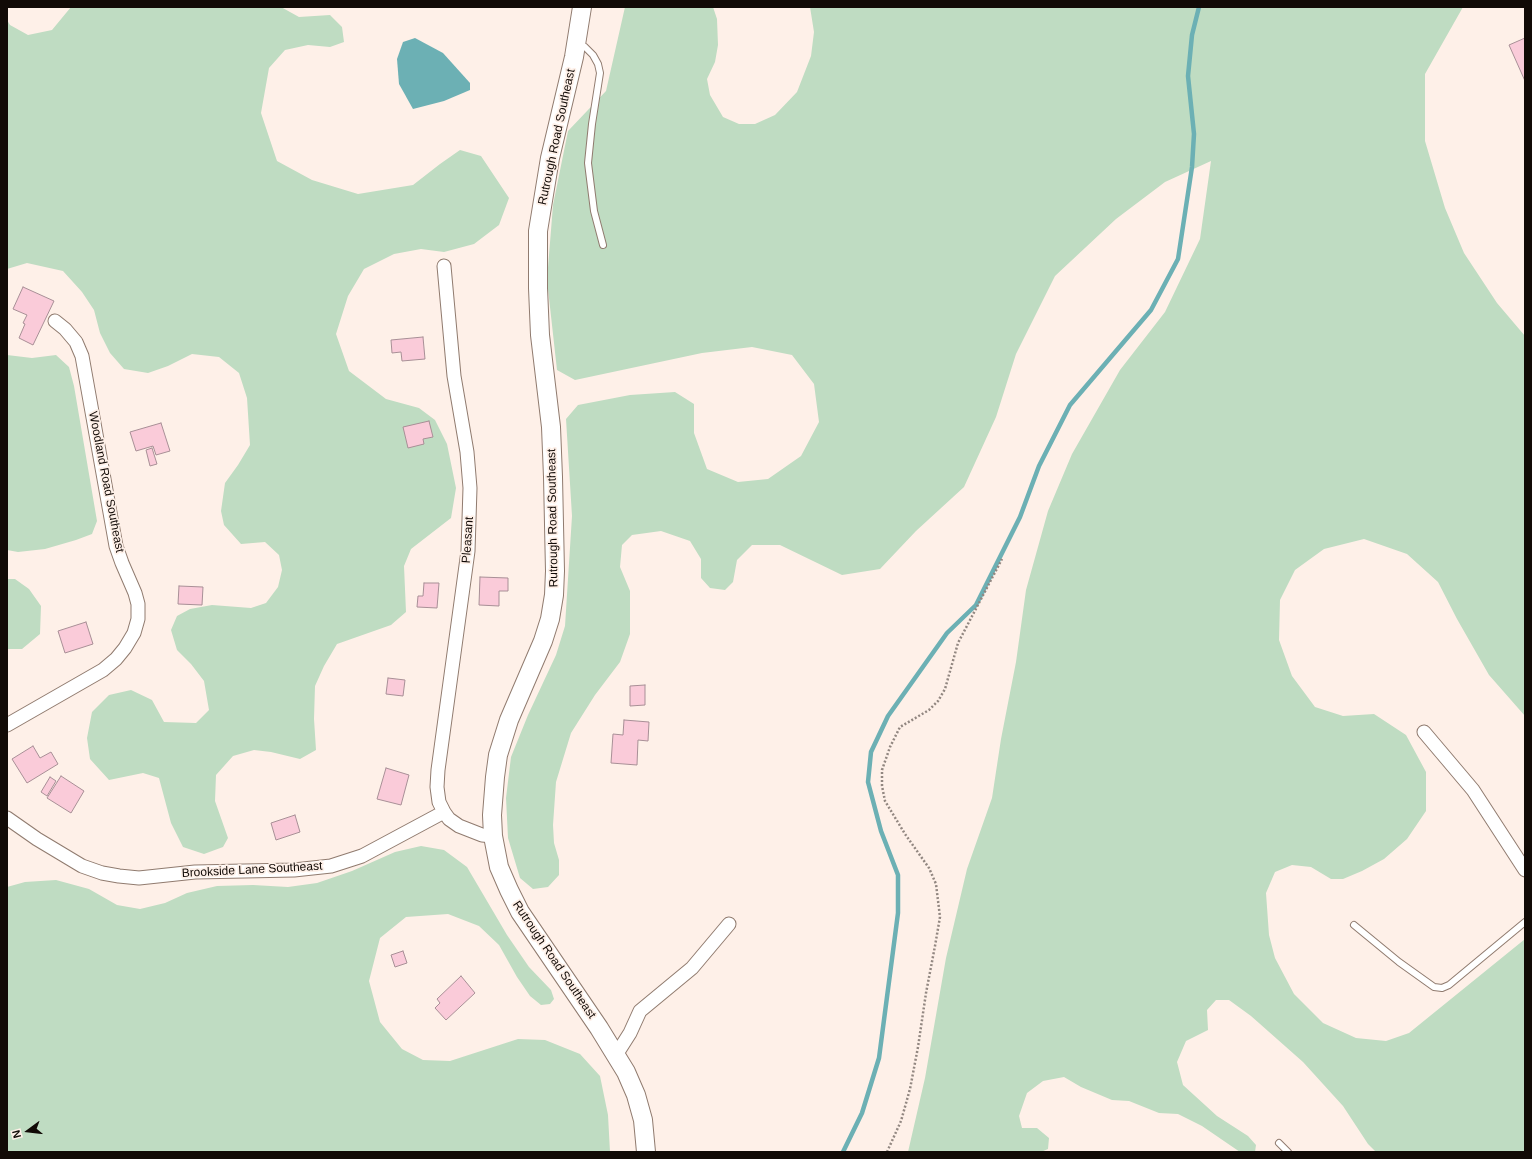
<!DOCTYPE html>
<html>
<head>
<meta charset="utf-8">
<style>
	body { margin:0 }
	#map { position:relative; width:1532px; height:1159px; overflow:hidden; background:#fef0e8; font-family:Helvetica,sans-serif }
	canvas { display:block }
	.frame { position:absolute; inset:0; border:8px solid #110a06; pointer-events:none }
	.north { position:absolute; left:8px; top:1111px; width:40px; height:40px; -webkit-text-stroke:3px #fef0e8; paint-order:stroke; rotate:255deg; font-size:11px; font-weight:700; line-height:16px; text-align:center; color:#110a06 }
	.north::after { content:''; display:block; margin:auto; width:14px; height:18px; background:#110a06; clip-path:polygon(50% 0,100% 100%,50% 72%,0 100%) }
</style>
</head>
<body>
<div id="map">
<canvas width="1532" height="1159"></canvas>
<div class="frame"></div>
<div class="north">N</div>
</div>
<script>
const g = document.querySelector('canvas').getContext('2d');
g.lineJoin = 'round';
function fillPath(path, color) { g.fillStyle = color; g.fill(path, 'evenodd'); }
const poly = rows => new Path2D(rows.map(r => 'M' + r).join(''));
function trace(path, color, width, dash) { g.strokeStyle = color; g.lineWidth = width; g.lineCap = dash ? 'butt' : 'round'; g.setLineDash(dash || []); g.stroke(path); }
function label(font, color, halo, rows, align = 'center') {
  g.font = font + ' Helvetica,sans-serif'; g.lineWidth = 3.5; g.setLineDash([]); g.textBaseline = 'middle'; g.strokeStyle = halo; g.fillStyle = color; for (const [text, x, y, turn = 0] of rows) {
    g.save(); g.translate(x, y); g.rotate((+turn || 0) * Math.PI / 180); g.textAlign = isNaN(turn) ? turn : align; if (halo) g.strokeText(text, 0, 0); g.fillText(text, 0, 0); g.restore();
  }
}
fillPath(poly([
	[71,7,281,7,299,17,330,15,342,27,344,42,330,47,308,45,285,50,269,68,261,113,277,161,312,180,358,194,413,185,440,164,460,150,481,156,509,198,499,225,474,244,444,252,421,249,394,254,364,269,348,296,336,334,349,371,386,399,419,408,435,420,447,444,456,488,451,518,411,549,404,566,406,612,391,625,337,644,324,666,315,686,314,719,316,750,300,759,271,752,254,750,233,756,216,775,215,801,228,838,223,847,204,854,183,847,171,823,159,778,143,773,109,780,90,759,87,738,92,712,109,695,131,690,152,700,164,722,196,723,209,710,204,681,191,664,177,650,171,630,177,616,190,609,212,605,251,608,266,603,278,587,282,570,279,555,265,542,241,544,224,525,221,511,225,483,238,465,250,445,247,398,239,373,219,357,192,354,168,366,148,373,124,369,110,353,100,333,94,310,82,292,63,271,27,263,7,269,7,20,10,25,28,35,52,30],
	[625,7,713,7,717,19,718,45,715,62,707,79,710,95,723,117,739,124,755,124,775,115,797,92,811,56,814,32,810,7,1463,7,1425,74,1425,141,1445,208,1464,253,1497,303,1525,336,1525,716,1489,675,1457,619,1438,582,1407,554,1364,539,1324,549,1295,570,1280,600,1279,640,1292,676,1315,707,1343,716,1374,714,1406,735,1426,772,1426,811,1407,839,1384,859,1362,871,1343,879,1331,879,1311,867,1292,865,1275,872,1266,893,1269,935,1275,958,1294,994,1323,1023,1356,1038,1386,1041,1409,1033,1525,939,1525,1152,1376,1152,1368,1144,1343,1106,1303,1062,1251,1016,1229,1000,1216,1000,1207,1010,1208,1030,1186,1041,1177,1062,1183,1085,1217,1116,1248,1136,1256,1145,1255,1152,1240,1152,1202,1126,1178,1114,1159,1113,1129,1101,1112,1100,1081,1087,1064,1077,1043,1081,1027,1093,1019,1116,1022,1128,1037,1128,1049,1138,1048,1149,1041,1152,908,1152,925,1078,946,958,967,869,992,798,1001,739,1016,662,1026,590,1048,511,1072,454,1120,370,1165,312,1200,239,1211,161,1165,182,1116,219,1055,276,1016,354,996,417,964,487,916,531,880,569,842,575,780,545,752,545,737,560,733,582,725,590,710,588,701,578,701,559,690,541,661,531,632,535,622,545,620,567,630,591,630,634,620,662,595,695,571,733,556,782,553,825,554,843,559,860,559,875,548,887,533,889,520,878,508,838,506,798,511,757,528,715,556,655,565,626,572,516,566,419,578,405,630,395,675,392,694,404,694,433,707,469,738,482,768,479,801,456,819,422,814,384,792,355,752,347,702,353,575,380,557,370,547,280,553,205,568,131,606,91],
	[7,355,32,358,56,355,69,367,74,386,97,521,92,534,76,540,45,549,18,552,7,550],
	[7,579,15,579,29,589,41,606,40,634,22,649,7,649],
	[421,846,444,850,467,867,507,935,529,967,551,990,554,999,550,1004,541,1005,530,996,517,977,499,945,479,926,448,914,406,917,380,938,369,981,380,1022,402,1049,423,1060,450,1061,518,1039,545,1040,580,1054,600,1076,608,1115,610,1152,7,1152,7,887,25,882,56,880,89,889,117,905,140,909,165,903,187,893,217,886,253,885,288,887,317,883,352,871,395,852]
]), '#bfdcc2');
fillPath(poly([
	[415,38,443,53,470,83,470,90,444,101,413,109,399,84,397,59,403,42]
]), '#6cb0b4');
trace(poly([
	[843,1152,862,1113,879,1058,898,913,898,875,881,831,868,782,871,752,888,716,947,633,976,605,1020,517,1039,466,1070,405,1151,310,1178,259,1192,167,1194,134,1188,76,1192,35,1199,7]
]), '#6cb0b4', 4.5);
const building = poly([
	[1525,38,1525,81,1509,45,1525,38],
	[23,287,54,301,33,345,19,338,25,324,23,323,27,315,13,309,23,287],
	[423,337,425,359,402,361,401,352,392,353,391,340,423,337],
	[429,421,433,437,423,439,424,444,408,448,403,427,429,421],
	[161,423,170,451,156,455,153,446,136,451,130,432,161,423],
	[152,448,157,464,150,466,146,450,152,448],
	[480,577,508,578,508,591,499,591,499,606,479,605,480,577],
	[424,583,439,583,437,608,417,607,418,596,423,596,424,583],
	[179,586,203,587,202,605,178,604,179,586],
	[86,622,93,644,65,653,58,631,86,622],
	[388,678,405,680,403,696,386,694,388,678],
	[645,685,645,705,630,706,630,686,645,685],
	[624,720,649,722,648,741,638,740,637,765,611,763,613,734,623,735,624,720],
	[33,746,40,758,51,752,58,764,27,783,12,759,33,746],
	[386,768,409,775,401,805,377,799,386,768],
	[61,776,84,791,71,813,47,798,61,776],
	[50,777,56,781,47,796,41,792,50,777],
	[295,815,300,832,276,840,271,823,295,815],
	[403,951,407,963,395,967,391,955,403,951],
	[461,976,475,993,446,1020,435,1008,440,1003,437,999,461,976]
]);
fillPath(building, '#facbd9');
trace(building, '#a88f96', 1);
const lane = poly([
	[579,44,585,47,593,55,598,64,600,73,592,124,588,163,594,211,603,245],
	[1354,925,1399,962,1434,987,1442,988,1449,985,1525,922],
	[1279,1143,1288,1152]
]);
const street = poly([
	[444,266,454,376,467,452,470,488,468,551,438,770,437,787,439,802,444,812],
	[7,725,103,670,116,659,125,648,134,633,138,619,138,604,135,593,122,563,116,546,82,356,76,342,65,329,55,321],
	[1424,732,1473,790,1525,870],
	[7,818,37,839,82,866,102,873,119,876,139,878,195,872,294,870,331,866,362,856,444,812,449,819,459,826,482,835,493,836],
	[616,1055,630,1033,640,1011,692,968,729,924]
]);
const secondary = poly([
	[582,7,574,57,550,158,538,231,538,288,540,335,551,427,553,477,555,571,554,595,550,619,543,641,509,720,498,755,495,777,492,815,493,836,499,867,509,890,520,912,599,1028,626,1072,636,1095,643,1120,646,1152]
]);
trace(lane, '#907b6f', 8);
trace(street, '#907b6f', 15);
trace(secondary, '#907b6f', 20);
trace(poly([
	[887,1152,901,1121,910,1089,918,1047,926,993,935,946,940,917,936,884,929,868,905,834,885,801,882,786,882,770,890,747,900,727,929,710,938,701,945,689,958,643,1002,559]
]), '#928781', 2.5, [2, 2]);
trace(lane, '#fff', 6);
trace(street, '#fff', 13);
trace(secondary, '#fff', 18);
label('12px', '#110a06', '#fef0e8', [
	["Rutrough Road Southeast",557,137,-78],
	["Woodland Road Southeast",106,482,79],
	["Rutrough Road Southeast",553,518,-91],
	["Pleasant",468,540,-86],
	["Brookside Lane Southeast",252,870,-3],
	["Rutrough Road Southeast",554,960,56]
]);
</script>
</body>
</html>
